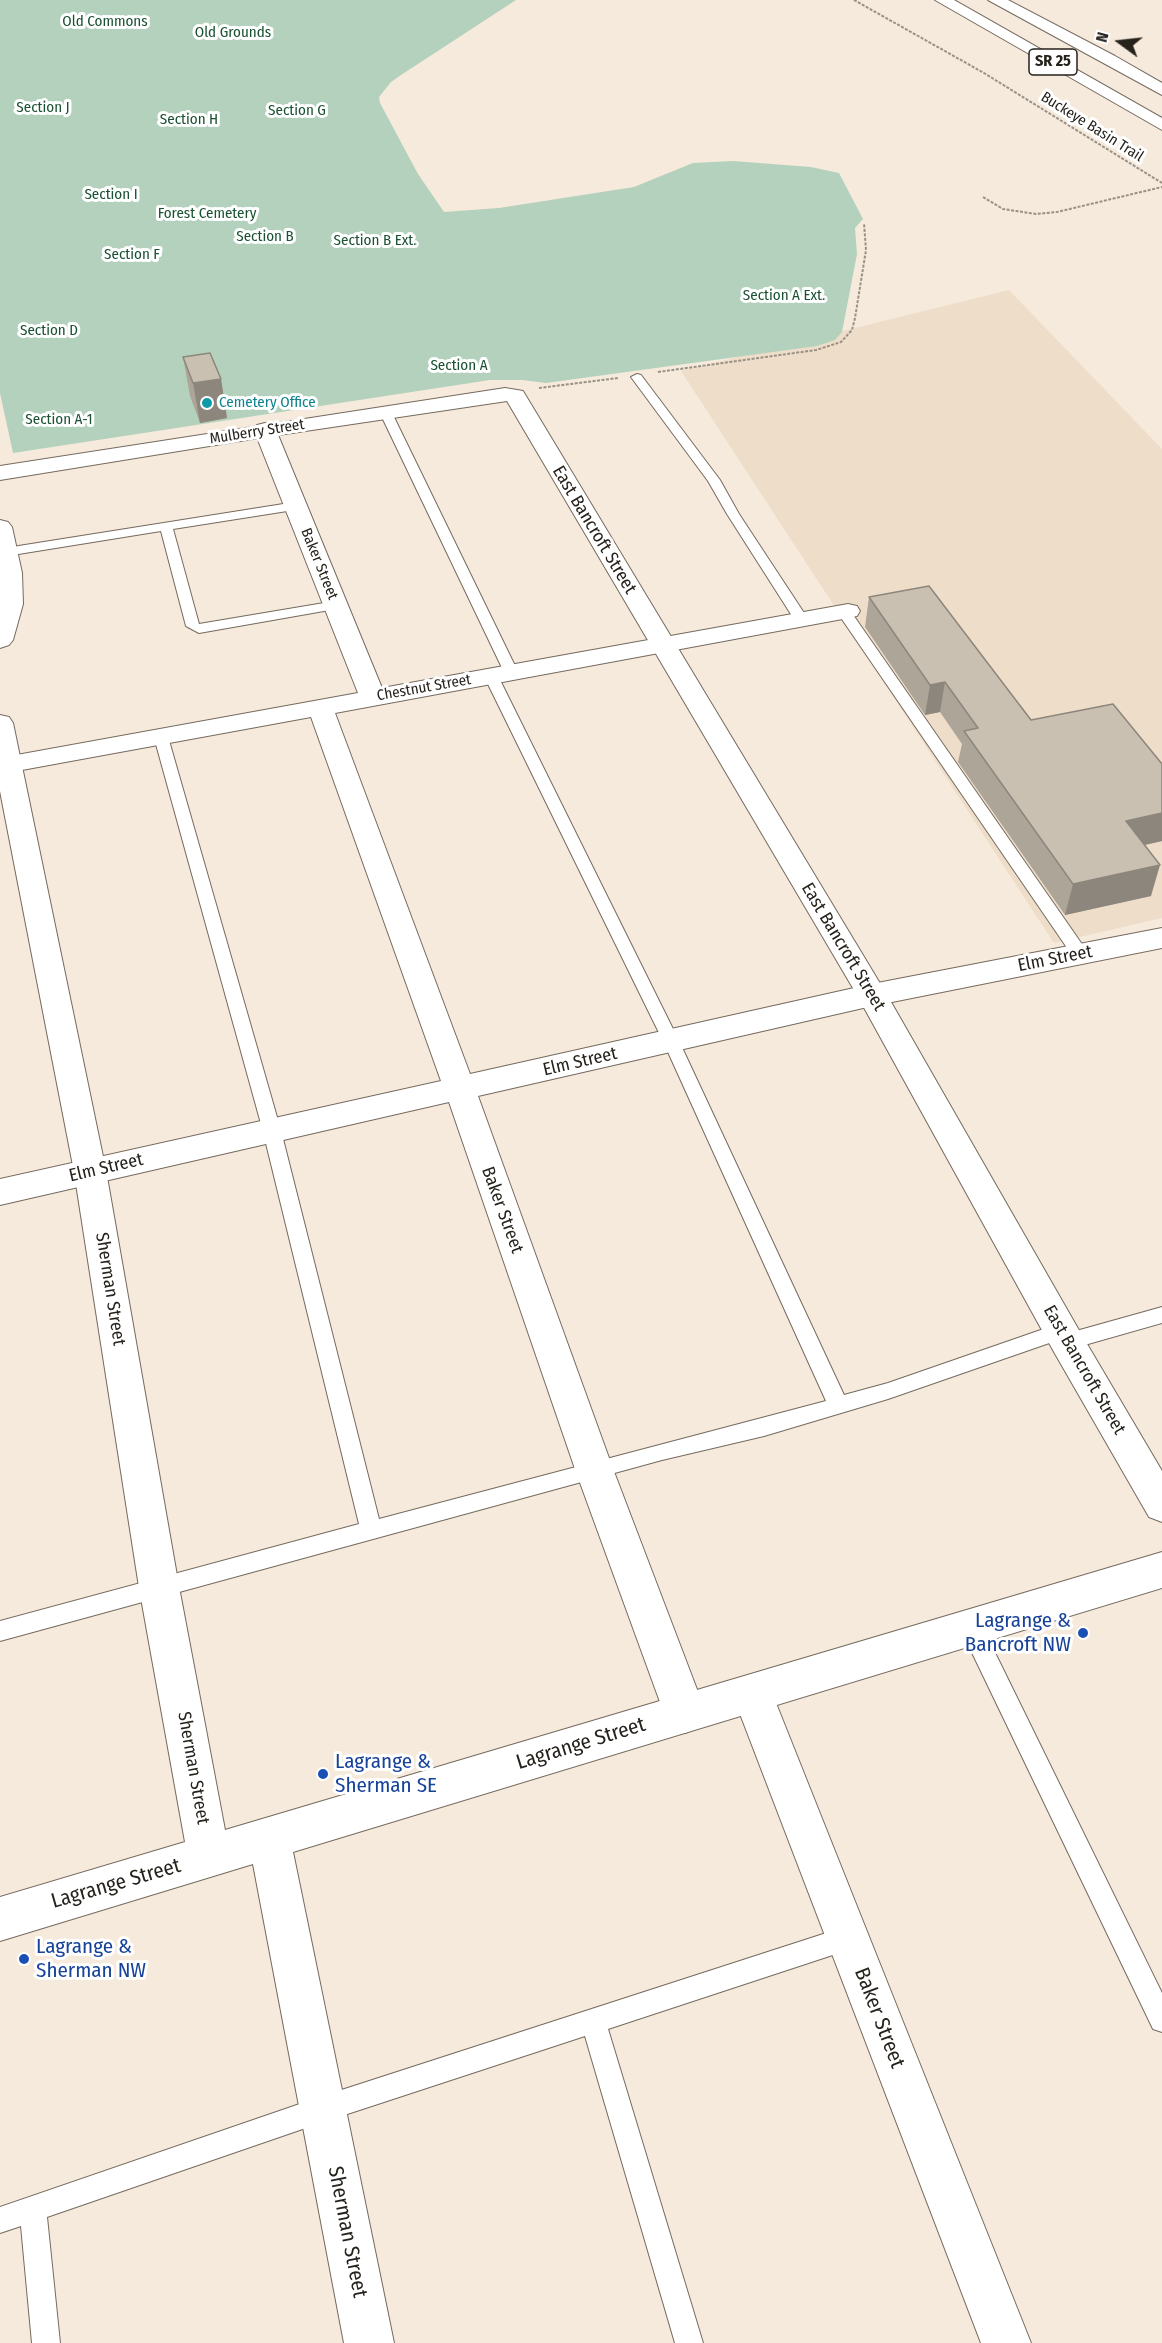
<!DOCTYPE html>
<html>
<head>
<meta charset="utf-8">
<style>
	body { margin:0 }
	#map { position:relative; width:1162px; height:2343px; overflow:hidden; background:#f5eadb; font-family:"Fira Sans Condensed",sans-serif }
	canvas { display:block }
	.north { position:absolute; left:1090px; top:12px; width:60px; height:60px; -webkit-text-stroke:4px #fff; paint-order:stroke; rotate:285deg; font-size:16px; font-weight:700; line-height:24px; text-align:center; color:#26221c }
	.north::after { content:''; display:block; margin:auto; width:21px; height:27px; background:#26221c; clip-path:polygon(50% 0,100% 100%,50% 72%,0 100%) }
</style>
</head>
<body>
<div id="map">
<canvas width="1162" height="2343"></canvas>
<div class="north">N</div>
</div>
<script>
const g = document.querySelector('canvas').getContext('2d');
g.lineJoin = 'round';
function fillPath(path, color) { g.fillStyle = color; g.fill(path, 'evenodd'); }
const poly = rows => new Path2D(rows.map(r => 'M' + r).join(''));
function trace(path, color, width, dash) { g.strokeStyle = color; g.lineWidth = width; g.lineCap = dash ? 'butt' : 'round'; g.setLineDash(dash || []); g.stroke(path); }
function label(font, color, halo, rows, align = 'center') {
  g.font = font + ' "Fira Sans Condensed",sans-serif'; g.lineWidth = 6; g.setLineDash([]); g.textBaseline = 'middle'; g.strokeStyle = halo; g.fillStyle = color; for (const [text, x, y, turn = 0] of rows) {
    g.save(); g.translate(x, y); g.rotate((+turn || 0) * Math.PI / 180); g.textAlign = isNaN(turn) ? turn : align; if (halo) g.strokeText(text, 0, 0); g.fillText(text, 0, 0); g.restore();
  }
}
fillPath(poly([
	[1009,290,1162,449,1162,918,1054,943,681,371]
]), '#eeddc8');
fillPath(poly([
	[0,0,516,0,401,75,391,82,379,97,380,103,418,174,444,212,499,208,634,187,693,163,733,161,811,167,839,173,863,219,855,228,857,254,842,332,835,340,817,346,546,383,522,380,490,380,13,453,0,393]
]), '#b4d1bd');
const lane = poly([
	[637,374,641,375,720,480,739,514,808,619,806,622,796,622,794,619,727,514,708,481,631,377,637,374],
	[386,409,392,413,518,672,516,675,511,676,504,672,380,413,386,409],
	[296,502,302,506,300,509,173,529,199,624,336,601,341,602,343,605,341,608,199,633,186,626,161,531,6,556,0,553,1,549,6,548,296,502],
	[844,608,849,609,1086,950,1088,954,1086,958,1074,958,837,612,844,608],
	[491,672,498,676,679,1041,844,1395,888,1383,1061,1323,1068,1325,1069,1333,1162,1307,1162,1323,1067,1350,1060,1348,1058,1340,888,1399,764,1436,662,1460,0,1641,0,1621,359,1524,263,1131,154,737,156,734,161,733,168,737,281,1131,379,1519,826,1401,663,1041,484,676,491,672],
	[971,1617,979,1620,1162,1993,1162,2032,1153,2029,963,1634,960,1627,963,1620,971,1617],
	[848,1926,857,1929,860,1938,857,1947,608,2029,703,2343,675,2343,585,2036,323,2122,47,2217,60,2343,32,2343,21,2226,0,2233,0,2207,323,2096,848,1926]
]);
const street = poly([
	[265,423,273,425,276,430,382,688,848,604,857,606,860,611,857,616,848,618,335,713,470,1074,872,984,1162,928,1162,948,872,1006,478,1096,613,1469,706,1713,700,1727,685,1733,670,1727,664,1713,575,1469,449,1102,0,1205,0,1179,441,1081,311,717,0,774,0,758,358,693,254,430,257,425,265,423],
	[752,1674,766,1679,772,1693,1031,2343,981,2343,732,1693,738,1679,752,1674]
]);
const secondary = poly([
	[505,388,523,391,526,396,887,995,1080,1332,1162,1471,1162,1522,1149,1517,1054,1352,857,995,507,401,265,437,0,480,0,466,505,388],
	[0,520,8,522,12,527,22,573,23,604,13,640,9,645,0,648,0,520],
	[0,715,9,717,13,723,106,1171,179,1587,225,1830,1162,1552,1162,1588,293,1852,394,2343,344,2343,253,1864,0,1941,0,1897,185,1842,139,1587,74,1171,0,791,0,715]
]);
const primary = poly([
	[935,0,954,0,1162,118,1162,130,935,0],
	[988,0,1008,0,1115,56,1162,83,1162,95,988,0]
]);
trace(lane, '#756a5e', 2);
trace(street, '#756a5e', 2);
trace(secondary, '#756a5e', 2);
trace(primary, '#756a5e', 2);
trace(poly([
	[854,0,984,73,1162,183],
	[983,197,1003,209,1036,214,1057,212,1162,187],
	[658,372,816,350,841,342,852,330,855,318,866,250,864,223],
	[539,388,618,378]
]), '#999186', 2, [3, 1.5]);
fillPath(lane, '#fff');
fillPath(street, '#fff');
fillPath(secondary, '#fff');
fillPath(primary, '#fff');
fillPath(poly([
	[183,357,221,379,227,418,200,423,190,396],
	[869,597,1031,720,1162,764,1162,841,1145,845,1151,896,1065,915,958,762,962,744,940,712,925,715,865,627]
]), '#ada598');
fillPath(poly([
	[221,379,227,418,200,423,193,383],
	[945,682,940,712,925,715,930,685],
	[1162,813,1162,841,1117,851,1126,821],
	[1160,865,1151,896,1065,915,1073,884]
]), '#8d867c');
const building = poly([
	[210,353,221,379,193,383,183,357,210,353],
	[929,586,1031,720,1113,704,1162,764,1162,813,1126,821,1160,865,1073,884,964,731,978,728,945,682,930,685,869,597,929,586]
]);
fillPath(building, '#c9c0b1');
trace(building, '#8d867c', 1.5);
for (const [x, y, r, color] of [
	[207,403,6,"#0f9aa8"],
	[1083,1633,6,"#1a4fb4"],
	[323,1774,6,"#1a4fb4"],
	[24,1959,6,"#1a4fb4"]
]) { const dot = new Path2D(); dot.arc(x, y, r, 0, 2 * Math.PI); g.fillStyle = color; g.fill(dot); trace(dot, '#fff', 2); }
label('15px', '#1a5133', '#fff', [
	["Old Commons",105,22],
	["Old Grounds",233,33],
	["Section J",43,108],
	["Section G",297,111],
	["Section H",189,120],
	["Section I",111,195],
	["Forest Cemetery",207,214],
	["Section B",265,237],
	["Section B Ext.",375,241],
	["Section F",132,255],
	["Section A Ext.",784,296],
	["Section D",49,331],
	["Section A",459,366],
	["Section A-1",59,420]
]);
label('15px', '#26221c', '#fff', [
	["Buckeye Basin Trail",1092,127,32],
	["Mulberry Street",257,432,-9],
	["Baker Street",319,564,68],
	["Chestnut Street",424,688,-10]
]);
label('15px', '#0d838f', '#fff', [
	["Cemetery Office",219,403]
], 'left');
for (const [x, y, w] of [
	[1053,62,48]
]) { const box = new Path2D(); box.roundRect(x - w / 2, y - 13, w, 26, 4.5); g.fillStyle = '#fff'; g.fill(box); trace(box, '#26221c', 1.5); }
label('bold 16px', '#26221c', null, [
	["SR 25",1053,62]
]);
label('18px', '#26221c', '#fff', [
	["East Bancroft Street",594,530,59],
	["East Bancroft Street",843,947,59],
	["Elm Street",1055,959,-11],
	["Elm Street",580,1062,-13],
	["Elm Street",106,1168,-13],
	["Baker Street",502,1210,70],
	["Sherman Street",110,1289,81],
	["East Bancroft Street",1084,1370,60],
	["Sherman Street",193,1768,80]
]);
label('21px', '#164399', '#fff', [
	["Lagrange &",1071,1621,"right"],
	["Bancroft NW",1071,1645,"right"],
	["Lagrange &",335,1762],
	["Sherman SE",335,1786],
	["Lagrange &",36,1947],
	["Sherman NW",36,1971]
], 'left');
label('21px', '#26221c', '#fff', [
	["Lagrange Street",581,1744,-17],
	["Lagrange Street",116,1884,-16],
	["Baker Street",879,2018,69],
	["Sherman Street",347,2232,79]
]);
</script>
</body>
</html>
